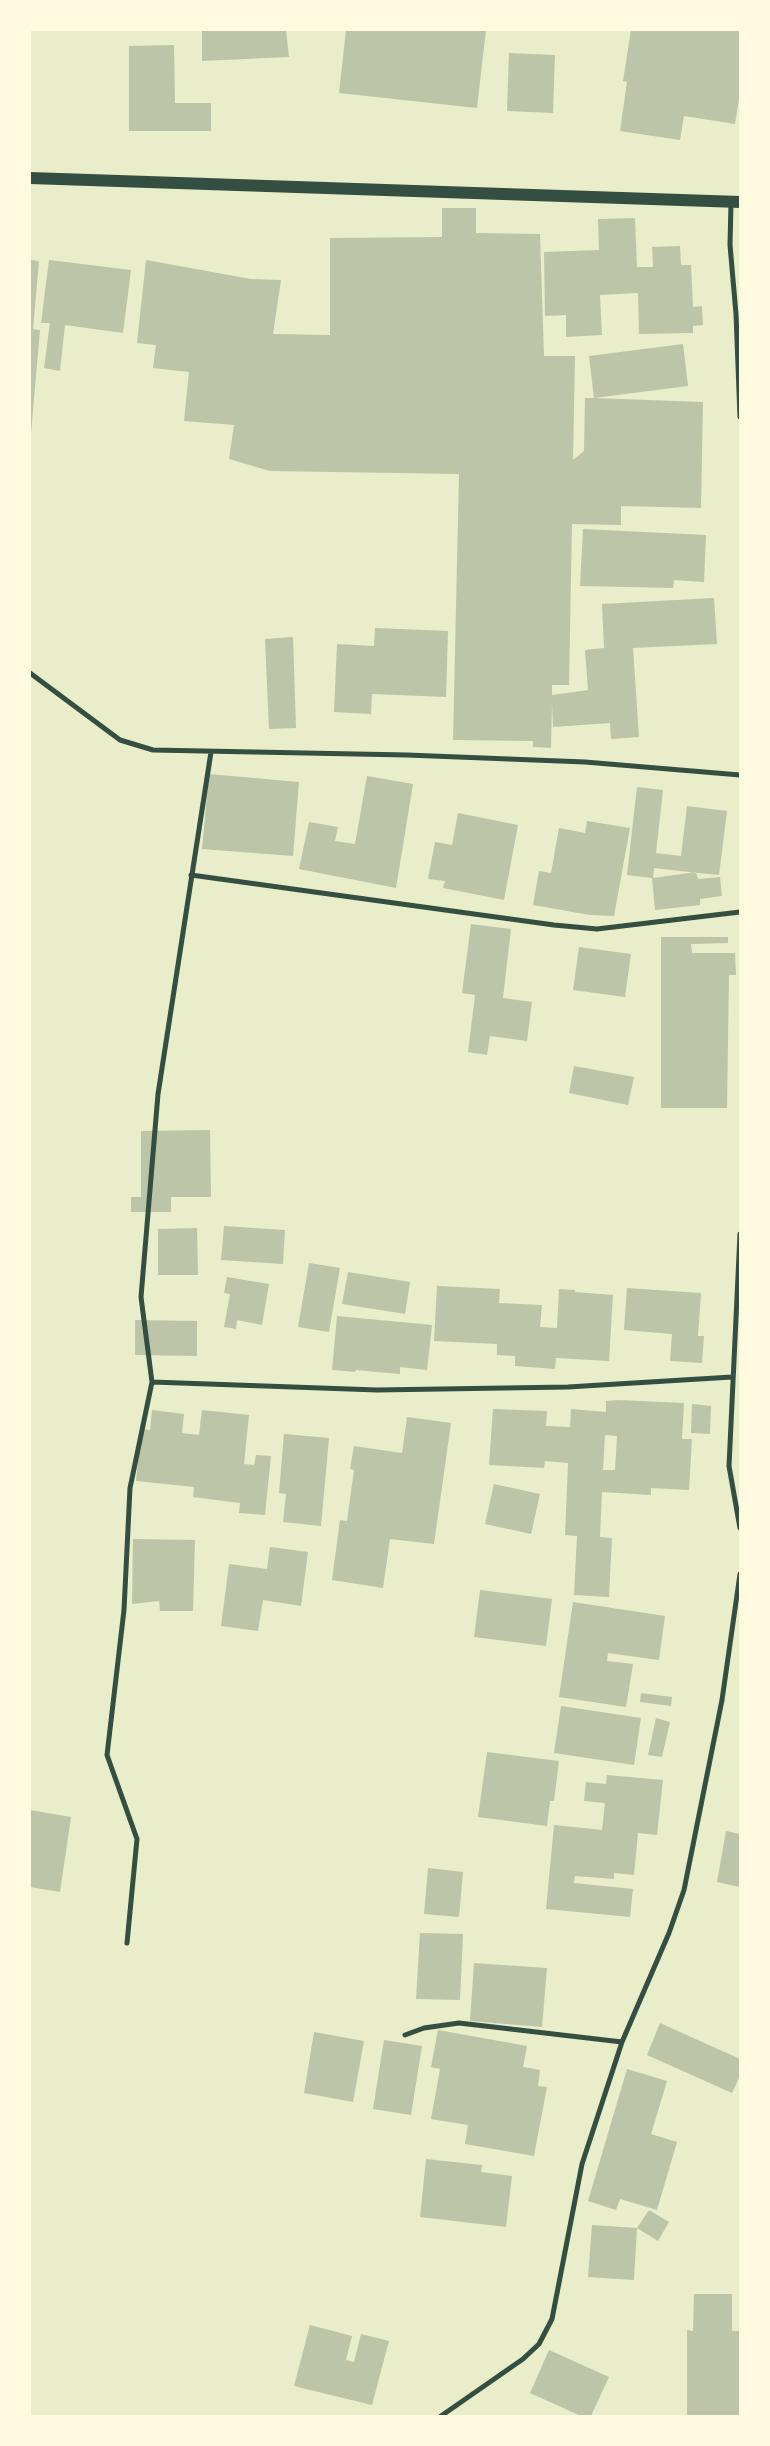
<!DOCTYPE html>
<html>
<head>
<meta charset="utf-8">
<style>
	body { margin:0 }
	#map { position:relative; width:770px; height:2446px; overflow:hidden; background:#e9edc9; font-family:"Varela Round",sans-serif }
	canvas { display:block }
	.frame { position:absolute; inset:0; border:31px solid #fefae0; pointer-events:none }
</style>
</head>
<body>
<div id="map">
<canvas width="770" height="2446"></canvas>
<div class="frame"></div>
</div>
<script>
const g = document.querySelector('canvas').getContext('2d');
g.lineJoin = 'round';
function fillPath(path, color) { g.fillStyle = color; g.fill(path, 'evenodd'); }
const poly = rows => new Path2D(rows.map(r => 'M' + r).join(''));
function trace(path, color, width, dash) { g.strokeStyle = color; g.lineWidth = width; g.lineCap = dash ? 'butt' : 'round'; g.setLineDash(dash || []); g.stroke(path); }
fillPath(poly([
	[202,30,286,30,289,57,202,61],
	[346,30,486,30,477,108,339,93],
	[631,30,740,30,740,92,735,124,684,116,680,140,620,131,627,82,623,81],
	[174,45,175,103,211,103,211,131,129,131,129,46],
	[509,53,555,55,553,113,507,111],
	[442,208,476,208,476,233,540,234,544,356,575,356,573,460,584,451,585,398,594,398,589,356,683,344,688,386,594,398,703,402,701,508,621,506,621,525,572,524,569,685,552,685,552,695,588,690,585,650,604,648,602,604,714,598,717,644,633,648,639,737,611,739,610,723,553,727,552,703,551,748,533,747,533,741,453,740,459,474,270,471,229,459,234,425,184,421,189,372,153,368,156,345,137,343,146,260,251,279,281,280,273,334,330,335,330,238,442,237],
	[635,218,637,267,653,267,652,247,680,246,681,265,691,265,693,307,702,306,703,325,693,326,693,333,639,334,638,293,600,295,602,335,566,337,566,315,545,316,544,252,599,250,598,219],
	[30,260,39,261,33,329,40,330,31,433],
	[49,260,131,270,123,333,65,325,60,371,44,368,50,323,41,323],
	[583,529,706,535,704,582,674,580,673,588,580,586],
	[375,628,448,631,446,697,372,694,371,714,334,712,337,644,374,646],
	[293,637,296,728,269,729,265,639],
	[209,774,299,782,293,856,202,849],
	[367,776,413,784,396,888,299,869,309,822,338,827,335,841,355,844],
	[637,787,663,790,656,853,681,856,687,806,727,811,719,875,698,873,654,868,653,878,696,872,698,879,720,877,722,896,700,899,700,905,655,910,652,878,627,875],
	[458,813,518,825,504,900,443,888,445,881,428,879,435,842,452,845],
	[587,821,630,828,614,916,590,915,533,905,539,871,551,873,559,828,585,833],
	[471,924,511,929,503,998,532,1002,527,1041,490,1036,487,1055,468,1052,475,995,462,993],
	[661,937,728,937,728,943,691,944,692,953,735,953,736,975,729,975,727,1108,661,1108],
	[579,947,631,954,625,997,573,990],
	[574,1066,634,1077,628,1105,569,1093],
	[210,1130,211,1197,171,1197,171,1212,131,1212,131,1197,141,1197,141,1131],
	[224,1226,285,1230,283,1264,221,1260],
	[197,1228,198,1275,158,1275,158,1229],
	[309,1263,340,1268,329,1332,298,1327],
	[348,1272,410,1282,405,1314,342,1304],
	[227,1277,269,1284,262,1325,237,1320,236,1329,224,1327,230,1294,224,1293],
	[437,1286,500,1289,499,1303,542,1305,540,1327,557,1328,559,1289,575,1290,575,1292,613,1295,609,1361,556,1358,555,1369,515,1366,515,1356,497,1355,497,1344,434,1341],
	[627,1288,701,1293,698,1336,704,1336,702,1363,670,1361,672,1334,624,1330],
	[337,1316,432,1325,427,1370,400,1367,400,1374,356,1370,355,1372,332,1370],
	[135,1320,197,1321,197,1356,135,1355],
	[618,1400,684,1403,682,1439,692,1439,689,1490,651,1488,651,1495,602,1492,600,1537,612,1538,609,1597,574,1595,577,1536,565,1535,568,1463,545,1461,544,1468,489,1465,493,1409,547,1411,546,1426,570,1427,571,1409,606,1412,606,1401],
	[605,1435,617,1436,615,1470,603,1470],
	[692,1404,711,1406,710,1434,691,1433],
	[152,1410,184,1414,182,1433,199,1435,202,1410,249,1415,244,1464,254,1465,256,1455,271,1456,265,1515,239,1513,240,1503,193,1497,194,1487,136,1481,141,1429,150,1430],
	[407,1417,451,1423,434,1544,390,1539,383,1588,332,1580,340,1520,347,1521,354,1470,350,1469,354,1446,402,1453],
	[284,1434,329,1438,321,1526,283,1522,286,1494,279,1493],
	[494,1484,540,1494,531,1534,485,1524],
	[133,1539,195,1540,193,1611,160,1611,159,1601,132,1604],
	[270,1547,308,1552,301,1606,263,1600,258,1631,221,1626,229,1564,267,1569],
	[480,1590,552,1599,546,1646,474,1637],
	[573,1602,665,1616,659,1660,608,1653,607,1661,633,1664,626,1707,559,1697],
	[641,1693,672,1697,671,1706,640,1702],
	[561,1706,641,1718,634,1765,554,1753],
	[656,1718,670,1722,662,1757,648,1755],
	[487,1752,559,1761,554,1801,550,1801,547,1826,478,1817],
	[607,1775,663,1780,657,1835,638,1833,634,1875,614,1873,614,1879,575,1876,574,1883,633,1889,630,1917,546,1909,554,1825,602,1830,605,1803,584,1801,586,1782,606,1784],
	[30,1810,71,1817,60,1892,30,1887],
	[726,1831,740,1834,740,1887,717,1882],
	[428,1868,463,1872,459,1917,424,1914],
	[420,1933,463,1934,460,2000,416,1999],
	[474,1963,547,1968,542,2027,470,2021],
	[660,2023,740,2059,740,2076,732,2093,647,2055],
	[438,2030,527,2046,523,2067,540,2070,538,2086,547,2087,534,2156,465,2144,468,2125,431,2119,440,2069,431,2067],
	[314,2032,364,2041,353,2102,304,2093],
	[384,2040,422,2046,411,2115,373,2109],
	[627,2069,667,2081,651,2134,677,2142,657,2210,620,2199,616,2210,588,2201],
	[426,2159,482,2165,481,2172,512,2176,506,2227,420,2217],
	[649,2210,669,2222,658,2241,637,2228],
	[592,2225,637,2228,634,2280,588,2277],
	[694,2294,732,2294,732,2331,740,2331,740,2416,687,2416,687,2330,693,2331],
	[310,2325,352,2336,346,2360,354,2362,361,2334,389,2341,372,2405,294,2386],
	[549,2350,609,2377,591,2416,581,2416,530,2393]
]), '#bcc5a7');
trace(poly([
	[731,203,730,245,736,314,740,417],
	[30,673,120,740,153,750,407,755,585,762,740,775],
	[191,875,554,925,597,929,740,912],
	[740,1234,729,1466,740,1528],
	[152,1382,377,1390,568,1387,732,1377],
	[127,1943,137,1839,107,1755,124,1610,130,1488,152,1382,141,1297,158,1094,211,752],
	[405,2035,424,2028,459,2023,622,2042],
	[441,2416,523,2359,539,2344,552,2319,582,2164,622,2042,669,1933,684,1890,722,1700,740,1574]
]), '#344e41', 5);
trace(poly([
	[30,178,740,202]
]), '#344e41', 12);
</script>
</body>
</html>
